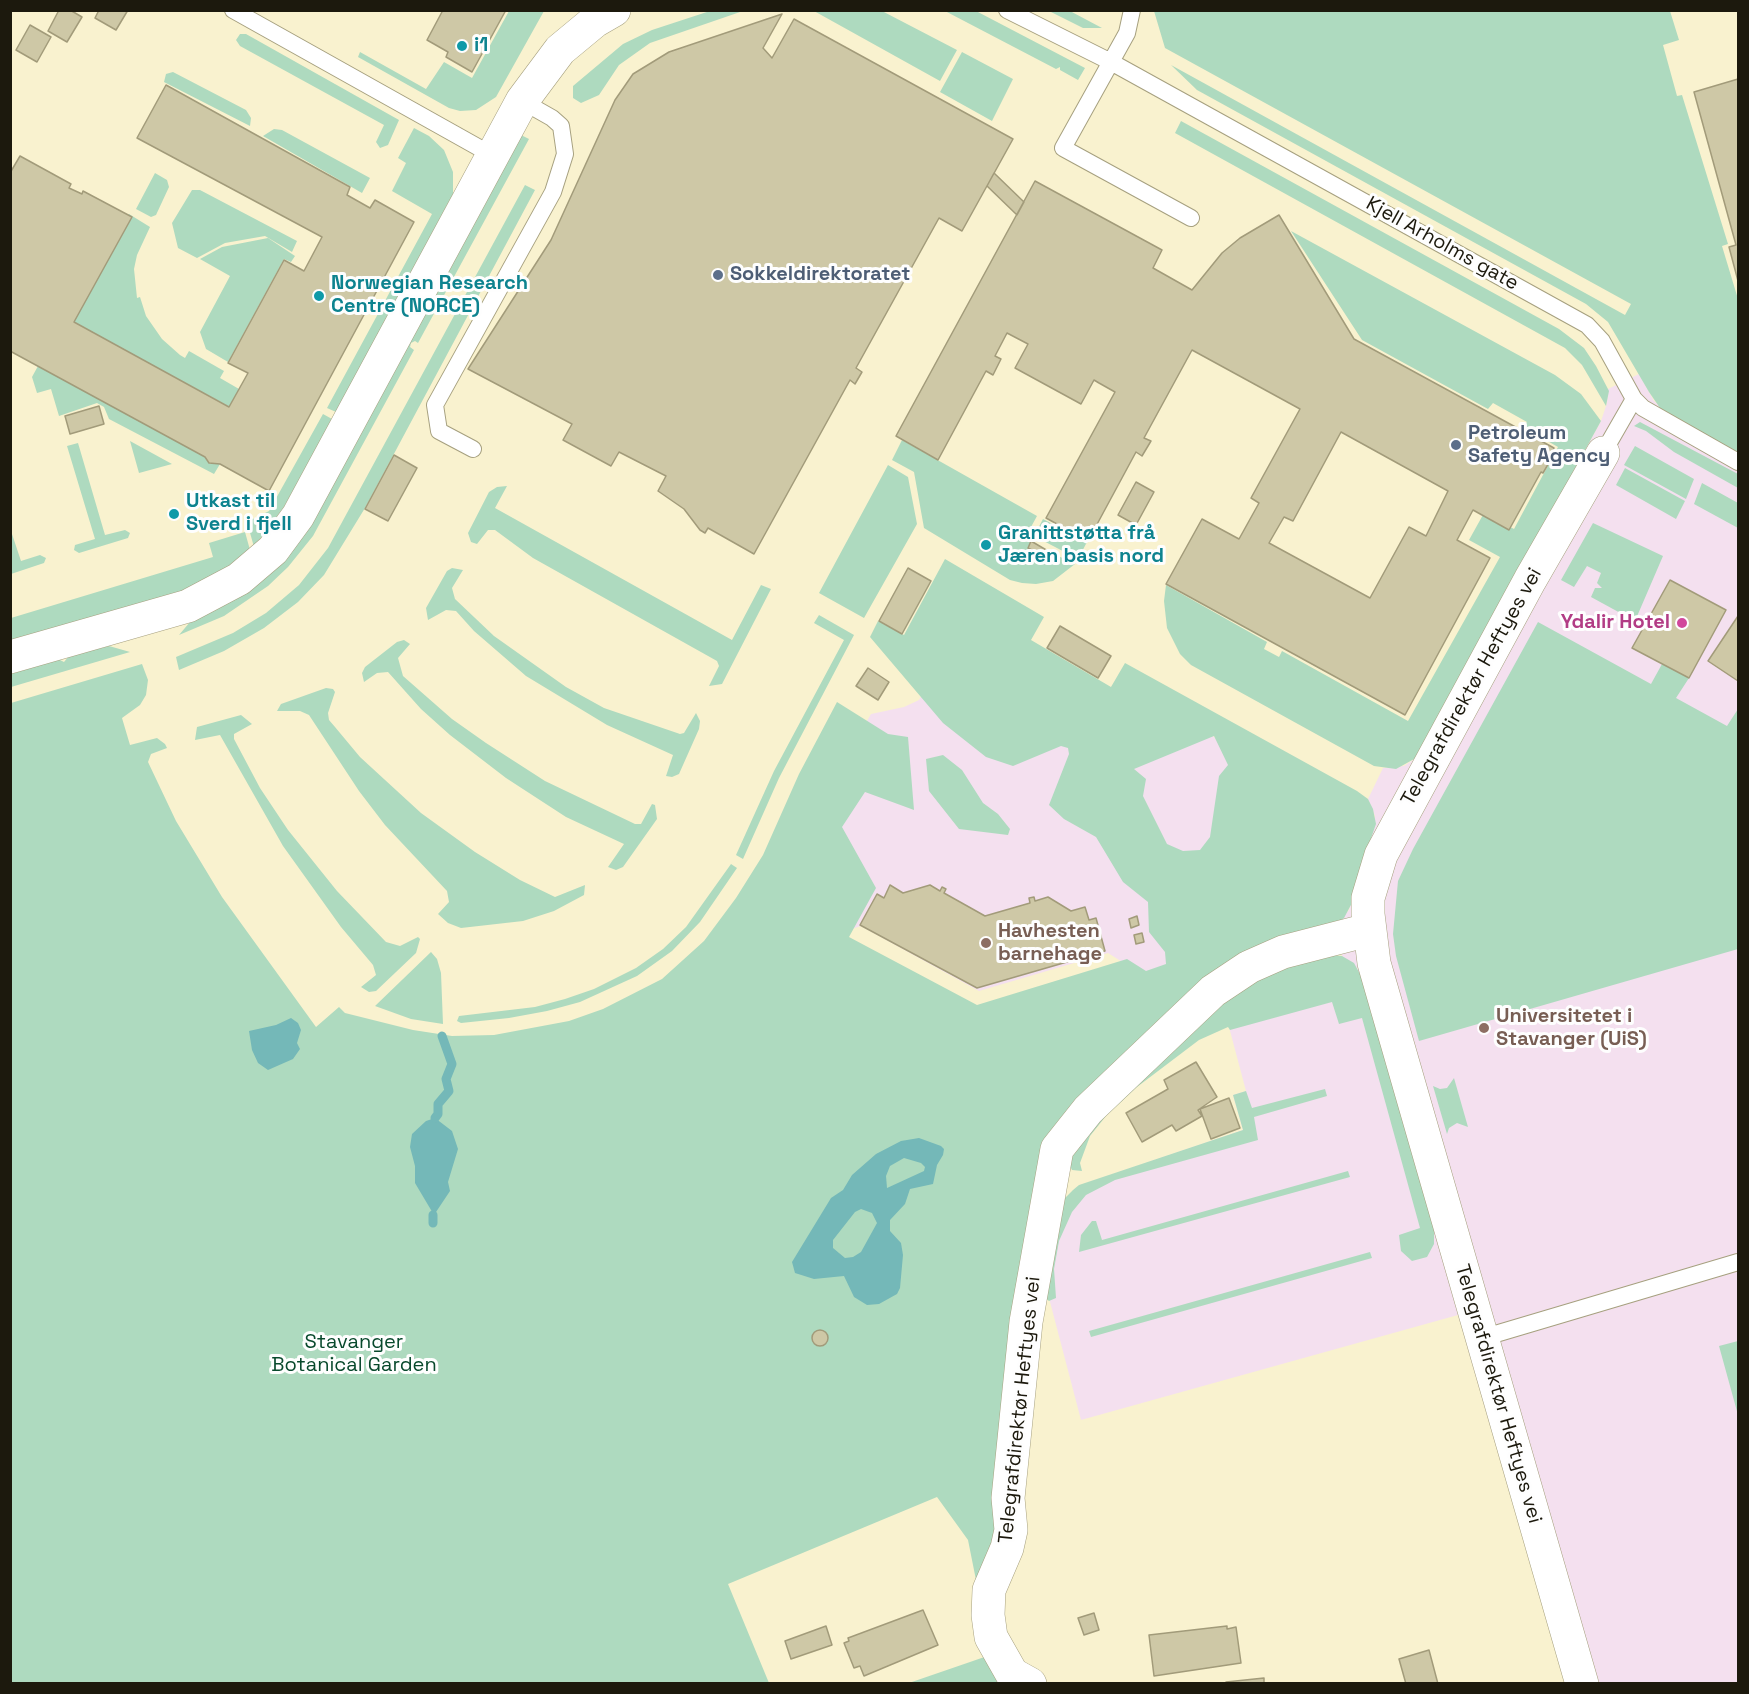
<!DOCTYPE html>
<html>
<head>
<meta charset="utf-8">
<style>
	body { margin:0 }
	#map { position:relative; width:1749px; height:1694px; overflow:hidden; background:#f9f2cf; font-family:"Space Grotesk",sans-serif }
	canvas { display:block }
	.frame { position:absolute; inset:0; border:12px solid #1c190d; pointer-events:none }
</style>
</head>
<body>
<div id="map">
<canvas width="1749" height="1694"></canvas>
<div class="frame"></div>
</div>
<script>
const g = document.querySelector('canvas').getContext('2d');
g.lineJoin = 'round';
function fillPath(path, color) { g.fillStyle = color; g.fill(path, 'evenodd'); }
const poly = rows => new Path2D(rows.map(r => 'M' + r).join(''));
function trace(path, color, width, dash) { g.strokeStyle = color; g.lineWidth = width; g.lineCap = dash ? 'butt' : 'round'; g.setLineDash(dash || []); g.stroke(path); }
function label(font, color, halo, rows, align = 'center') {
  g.font = font + ' "Space Grotesk",sans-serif'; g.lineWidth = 6; g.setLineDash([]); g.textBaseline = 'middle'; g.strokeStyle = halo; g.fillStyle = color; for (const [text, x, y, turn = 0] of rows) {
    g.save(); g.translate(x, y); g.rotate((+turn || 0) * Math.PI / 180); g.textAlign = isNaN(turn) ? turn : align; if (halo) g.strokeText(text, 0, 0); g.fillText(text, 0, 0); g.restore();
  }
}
fillPath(poly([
	[1639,374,1654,401,1668,414,1738,453,1738,1683,1565,1683,1458,1315,1081,1420,1049,1298,1043,1296,1055,1235,1087,1183,1243,1130,1233,1095,1246,1091,1229,1027,1358,969,1342,956,1335,925,1349,910,1375,816,1368,799,1383,768,1404,766,1416,758,1601,421,1607,403,1608,389],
	[929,682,1213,736,1317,844,1151,980,1108,953,979,991,861,926,821,939,783,866,871,714,904,707,919,700]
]), '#f4e0ef');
fillPath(poly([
	[713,10,743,11,650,43,619,65,599,95,581,103,573,98,573,86,623,44,652,30],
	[509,11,544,11,496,97,476,110,460,111,449,108,358,57,360,52,426,89,444,62,472,78],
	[814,11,882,11,957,50,940,81],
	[945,11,976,11,1085,68,1078,80,1060,70,1060,67,1056,69],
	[1049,11,1070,11,1102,28,1083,28],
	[1154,11,1670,11,1679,40,1663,45,1677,96,1682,95,1728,244,1722,246,1738,299,1738,453,1660,408,1649,392,1608,322,1586,304,1197,90,1171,65,1625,315,1631,304,1165,48],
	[240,34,246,34,399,120,388,145,380,148,376,142,384,125,240,46,236,40],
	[962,52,1013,79,992,121,940,92],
	[173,72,246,110,251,118,250,126,164,82,166,74],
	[1181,121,1559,329,1584,348,1596,366,1609,391,1606,406,1582,365,1565,348,1175,133],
	[414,128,429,136,444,150,453,172,453,194,336,412,327,408,432,214,392,191,406,163,398,158],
	[274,129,282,130,370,178,362,193,263,136],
	[521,135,529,139,418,343,415,341,411,343,410,347,414,350,313,536,288,567,268,586,224,616,179,635,190,622,222,606],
	[155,173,167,180,169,187,156,215,151,217,136,209],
	[525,185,535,190,365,508,324,575,298,602,264,628,224,651,179,670,176,657,233,633,266,613,299,585,328,548],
	[192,190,200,190,297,241,292,252,265,236,225,243,197,258,178,248,172,223],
	[129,214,150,227,137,255,134,269,137,298,140,297,146,316,162,339,180,355,185,358,189,351,224,371,220,378,239,389,230,407,71,321],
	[1291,231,1555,375,1581,394,1601,421,1416,758,1396,769,1374,766,1191,665,1180,654,1167,628,1164,601,1166,585,1267,642,1264,649,1279,657,1282,651,1408,721,1500,557,1469,540,1484,513,1514,529,1558,447,1523,427,1527,422,1493,403,1488,409,1362,340],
	[268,238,295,256,291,262,284,259,228,362,206,349,200,332,230,276,200,259,222,247],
	[38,366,205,457,210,464,220,464,214,474,109,419,104,407,97,403,59,416,51,389,37,393,32,377],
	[323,414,332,419,284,507,254,547,247,522,269,511],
	[1640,422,1738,474,1738,488,1674,452,1646,431,1634,426],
	[902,440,1037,516,1025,538,1031,541,1028,548,1044,557,1048,551,1075,564,1053,581,1036,584,1022,583,1010,580,924,528,914,472,892,460],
	[130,441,172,464,139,473],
	[78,443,105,535,125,530,130,533,128,538,79,553,74,550,75,545,95,539,67,446],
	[1635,446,1694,479,1686,499,1624,465],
	[888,465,908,477,917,524,864,618,819,593],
	[1625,468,1685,501,1676,519,1616,485],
	[1702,483,1738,503,1738,528,1694,504],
	[507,486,495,508,732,640,761,585,771,589,722,684,709,686,719,666,717,661,533,558,495,530,488,530,477,544,471,542,468,533,489,492,497,487],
	[1043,519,1087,542,1078,559,1034,536],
	[1593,523,1663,556,1635,621,1591,597,1595,588,1602,588,1597,583,1601,573,1587,566,1574,587,1561,580],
	[10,528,21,561,40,555,46,558,44,563,11,574],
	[245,532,250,550,236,562,186,590,11,642,11,618,213,557,209,543],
	[945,559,1044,617,1031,640,1111,687,1125,663,1357,791,1368,799,1373,809,1376,824,1363,861,1352,903,1344,918,1335,925,1295,941,1065,1126,1001,1531,979,1595,968,1540,937,1497,728,1584,769,1683,11,1684,11,703,142,664,148,680,146,695,140,705,122,718,130,745,157,738,165,744,167,748,151,754,148,762,176,821,222,897,316,1027,339,1007,345,1013,413,1030,452,1036,494,1035,569,1021,603,1009,662,979,704,941,736,898,763,855,799,774,837,702,888,734,908,737,914,810,865,792,842,827,876,888,849,937,977,1005,1127,959,1146,971,1166,964,1165,952,1149,932,1148,902,1123,882,1096,837,1064,819,1049,805,1069,754,1068,748,1061,746,1013,766,986,757,943,723,870,637,878,621,904,635],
	[1214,736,1228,765,1219,776,1210,837,1200,850,1183,851,1167,844,1143,796,1146,779,1134,769],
	[452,568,463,570,452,588,455,599,494,636,566,687,604,708,680,734,684,733,696,713,700,721,699,729,679,774,672,777,666,776,673,755,607,725,526,676,474,631,456,611,446,610,428,620,426,608,447,571],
	[819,615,854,635,779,778,743,859,736,855,774,771,844,640,814,623],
	[1538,622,1651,684,1662,664,1689,678,1676,698,1727,726,1738,709,1738,949,1419,1041,1396,956,1393,934,1398,881,1413,849],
	[404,640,410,644,398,658,403,676,452,719,486,743,545,781,635,824,641,824,652,804,655,805,657,819,623,867,616,870,608,867,624,844,566,817,506,778,450,735,421,709,388,672,377,673,364,682,362,673,365,667,397,642],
	[109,646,130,652,11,687,11,674,58,659,64,662,69,656],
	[326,688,333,689,335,692,328,713,329,720,335,727,360,757,421,813,475,852,520,880,555,897,585,885,584,895,554,911,523,921,461,928,448,923,438,914,449,902,447,891,385,825,359,791,309,715,300,711,277,711,281,704],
	[241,715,252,724,234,734,234,739,260,788,288,830,337,891,386,942,400,946,418,937,420,939,416,953,376,991,369,992,361,987,376,975,373,965,341,927,283,846,220,735,195,740,197,727],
	[943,755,962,770,983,803,998,814,1010,829,1008,835,959,829,929,791,926,759],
	[731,864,737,868,700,922,672,951,637,976,580,1002,547,1011,509,1018,461,1023,457,1021,459,1016,535,1007,565,999,594,989,636,968,663,949,686,927],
	[431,952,437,959,441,973,443,1024,411,1019,375,1006],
	[1333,955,1342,956,1354,963,1361,976,1434,1229,1434,1244,1427,1257,1412,1261,1401,1251,1399,1235,1420,1228,1362,1018,1339,1024,1332,1002,1230,1030,1228,1027,1199,1040,1137,1087,1106,1116,1090,1136,1080,1163,1082,1171,1072,1170,1070,1166,1072,1147,1251,975],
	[1454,1078,1468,1127,1457,1123,1449,1128,1447,1134,1433,1086,1440,1089,1447,1088],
	[1325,1089,1327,1096,1254,1117,1258,1140,1115,1180,1086,1195,1072,1212,1059,1241,1054,1269,1056,1298,1049,1301,1043,1296,1061,1202,1073,1190,1079,1185,1243,1130,1233,1095,1246,1091,1252,1108],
	[1348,1171,1350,1177,1079,1252,1081,1235,1092,1221,1096,1221,1102,1240],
	[1370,1252,1372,1258,1091,1337,1089,1331],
	[1738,1341,1738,1415,1719,1346],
	[993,1654,1017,1684,906,1684,970,1662]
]), '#aedabf');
fillPath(poly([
	[291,1018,298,1023,301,1030,297,1043,300,1049,293,1059,268,1070,258,1063,252,1050,249,1031,276,1025],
	[435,1118,452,1131,458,1149,448,1182,450,1191,434,1215,415,1183,415,1166,410,1147,412,1134,426,1121],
	[919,1138,941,1146,944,1149,943,1155,937,1165,933,1184,910,1189,905,1204,890,1220,890,1231,901,1243,903,1255,900,1288,897,1294,879,1304,867,1305,854,1297,844,1276,814,1279,795,1273,792,1262,831,1198,843,1190,852,1175,876,1154,901,1141],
	[904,1158,921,1163,925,1167,924,1171,887,1188,886,1176,890,1166],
	[861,1209,872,1213,877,1223,861,1252,853,1257,845,1258,833,1248,833,1240,855,1212]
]), '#74b8b8');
trace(poly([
	[435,1118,438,1114,438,1104,449,1091,446,1079,452,1064,442,1036],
	[433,1223,433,1215]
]), '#74b8b8', 9);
const building = poly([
	[59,10,70,10,82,17,67,42,48,31,59,10],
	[99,10,128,10,116,30,95,18,99,10],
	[443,10,506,10,472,72,446,57,448,52,427,40,443,10],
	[782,14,763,48,772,58,794,19,1013,139,962,231,939,218,856,368,862,372,855,384,850,380,754,554,708,528,705,533,700,530,684,509,658,491,666,476,619,452,611,466,563,440,572,424,468,369,551,240,615,100,633,74,669,52,782,14],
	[30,25,51,37,37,62,16,50,30,25],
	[1738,79,1738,281,1729,247,1736,245,1694,92,1738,79],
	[166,85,350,187,347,195,370,208,375,200,414,222,269,491,220,464,209,463,205,457,10,351,10,173,20,156,71,184,69,188,82,194,83,191,132,217,74,322,229,407,248,373,228,363,284,260,304,271,322,237,137,138,166,85],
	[994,173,1024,202,1017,215,987,186,994,173],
	[1035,181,1162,250,1153,268,1192,290,1222,253,1240,238,1279,215,1354,339,1554,448,1552,453,1554,454,1543,473,1541,472,1509,530,1473,510,1457,540,1490,558,1405,715,1166,584,1202,519,1239,539,1259,503,1251,498,1300,409,1192,350,1144,438,1151,441,1142,456,1136,452,1088,541,1046,518,1115,392,1099,383,1094,380,1081,404,1015,368,1028,344,1007,333,995,356,1001,359,993,375,986,371,938,460,896,436,1035,181],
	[1341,432,1448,491,1426,536,1409,527,1370,598,1269,543,1284,517,1293,521,1341,432],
	[99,406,104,424,70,434,65,416,99,406],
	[394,455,417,468,388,521,365,509,394,455],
	[1136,482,1154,492,1136,525,1118,515,1136,482],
	[1031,541,1048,551,1045,557,1028,548,1031,541],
	[908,568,931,581,902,634,879,621,908,568],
	[1670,580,1726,610,1689,678,1632,648,1670,580],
	[1738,616,1738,681,1708,661,1738,616],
	[1060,626,1111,656,1098,678,1047,648,1060,626],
	[868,668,889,682,878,700,856,686,868,668],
	[890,885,903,893,930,885,940,891,942,887,946,889,944,893,985,916,1030,903,1029,898,1034,897,1035,901,1048,897,1071,911,1085,907,1089,920,1096,918,1105,951,977,988,860,925,877,894,884,898,890,885],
	[1137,916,1139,925,1131,928,1129,919,1137,916],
	[1142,933,1144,942,1136,944,1134,935,1142,933],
	[1196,1062,1217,1097,1198,1110,1202,1116,1176,1131,1172,1125,1142,1142,1126,1113,1168,1089,1164,1080,1196,1062],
	[1229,1098,1240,1128,1211,1139,1200,1109,1229,1098],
	'812 1338a8 8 0 1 1 16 0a8 8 0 1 1-16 0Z',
	[923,1610,938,1645,864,1676,860,1666,854,1668,844,1643,849,1641,848,1638,923,1610],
	[1094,1613,1099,1630,1084,1635,1078,1618,1094,1613],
	[826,1626,832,1645,791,1659,785,1641,826,1626],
	[1227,1626,1227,1629,1236,1627,1241,1663,1154,1676,1149,1635,1227,1626],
	[1429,1650,1438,1684,1406,1684,1399,1659,1429,1650],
	[1264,1678,1264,1684,1226,1684,1226,1682,1264,1678]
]);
fillPath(building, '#cec8a6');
trace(building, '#a29b7a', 1.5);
const lane = poly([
	[233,10,492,155],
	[1007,10,1111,62,1587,325,1602,341,1634,399,1643,408,1738,462],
	[1132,10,1127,33,1063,148,1191,218],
	[473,449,439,431,435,405,553,192,565,154,561,126,552,118,522,101],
	[1603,453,1634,399],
	[1482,1338,1738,1262]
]);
const street = poly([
	[10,657,188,606,239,579,273,550,298,516,522,101,560,50,595,21,614,10],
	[1030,1684,1012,1674,991,1637,988,1615,989,1590,1007,1548,1011,1530,1008,1498,1026,1322,1057,1149,1088,1110,1213,991,1249,967,1283,952,1368,930],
	[1582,1684,1374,963,1368,914,1368,898,1381,855,1530,580,1603,453]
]);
trace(lane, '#a6a07f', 18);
trace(street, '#a6a07f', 34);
trace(lane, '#fff', 16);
trace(street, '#fff', 33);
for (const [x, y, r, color] of [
	[462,46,6,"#0f9aa8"],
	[718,275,6,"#5c6f8a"],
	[319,296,6,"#0f9aa8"],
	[1456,445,6,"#5c6f8a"],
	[174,514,6,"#0f9aa8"],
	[986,545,6,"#0f9aa8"],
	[1682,623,6,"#d1479c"],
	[986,943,6,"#8d6e63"],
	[1484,1028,6,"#8d6e63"]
]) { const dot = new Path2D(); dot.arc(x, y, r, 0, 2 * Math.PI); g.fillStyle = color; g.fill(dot); trace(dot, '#fefefe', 2); }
label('bold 20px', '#0d838f', '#fefefe', [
	["i1",474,46],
	["Norwegian Research",331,284],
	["Centre (NORCE)",331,307],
	["Utkast til",186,502],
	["Sverd i fjell",186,525],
	["Granittstøtta frå",998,534],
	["Jæren basis nord",998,557]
], 'left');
label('20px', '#1c190d', '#fefefe', [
	["Kjell Arholms gate",1442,244,29],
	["Telegrafdirektør Heftyes vei",1472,687,-61],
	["Telegrafdirektør Heftyes vei",1498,1394,74],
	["Telegrafdirektør Heftyes vei",1020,1410,-84]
]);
label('bold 20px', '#4e5e75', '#fefefe', [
	["Sokkeldirektoratet",730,275],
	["Petroleum",1468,434],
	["Safety Agency",1468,457]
], 'left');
label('bold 20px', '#b23c85', '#fefefe', [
	["Ydalir Hotel",1670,623]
], 'right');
label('bold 20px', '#785e54', '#fefefe', [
	["Havhesten",998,932],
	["barnehage",998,955],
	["Universitetet i",1496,1017],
	["Stavanger (UiS)",1496,1040]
], 'left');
label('20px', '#08492c', '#fefefe', [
	["Stavanger",354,1343],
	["Botanical Garden",354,1366]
]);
</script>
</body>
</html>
